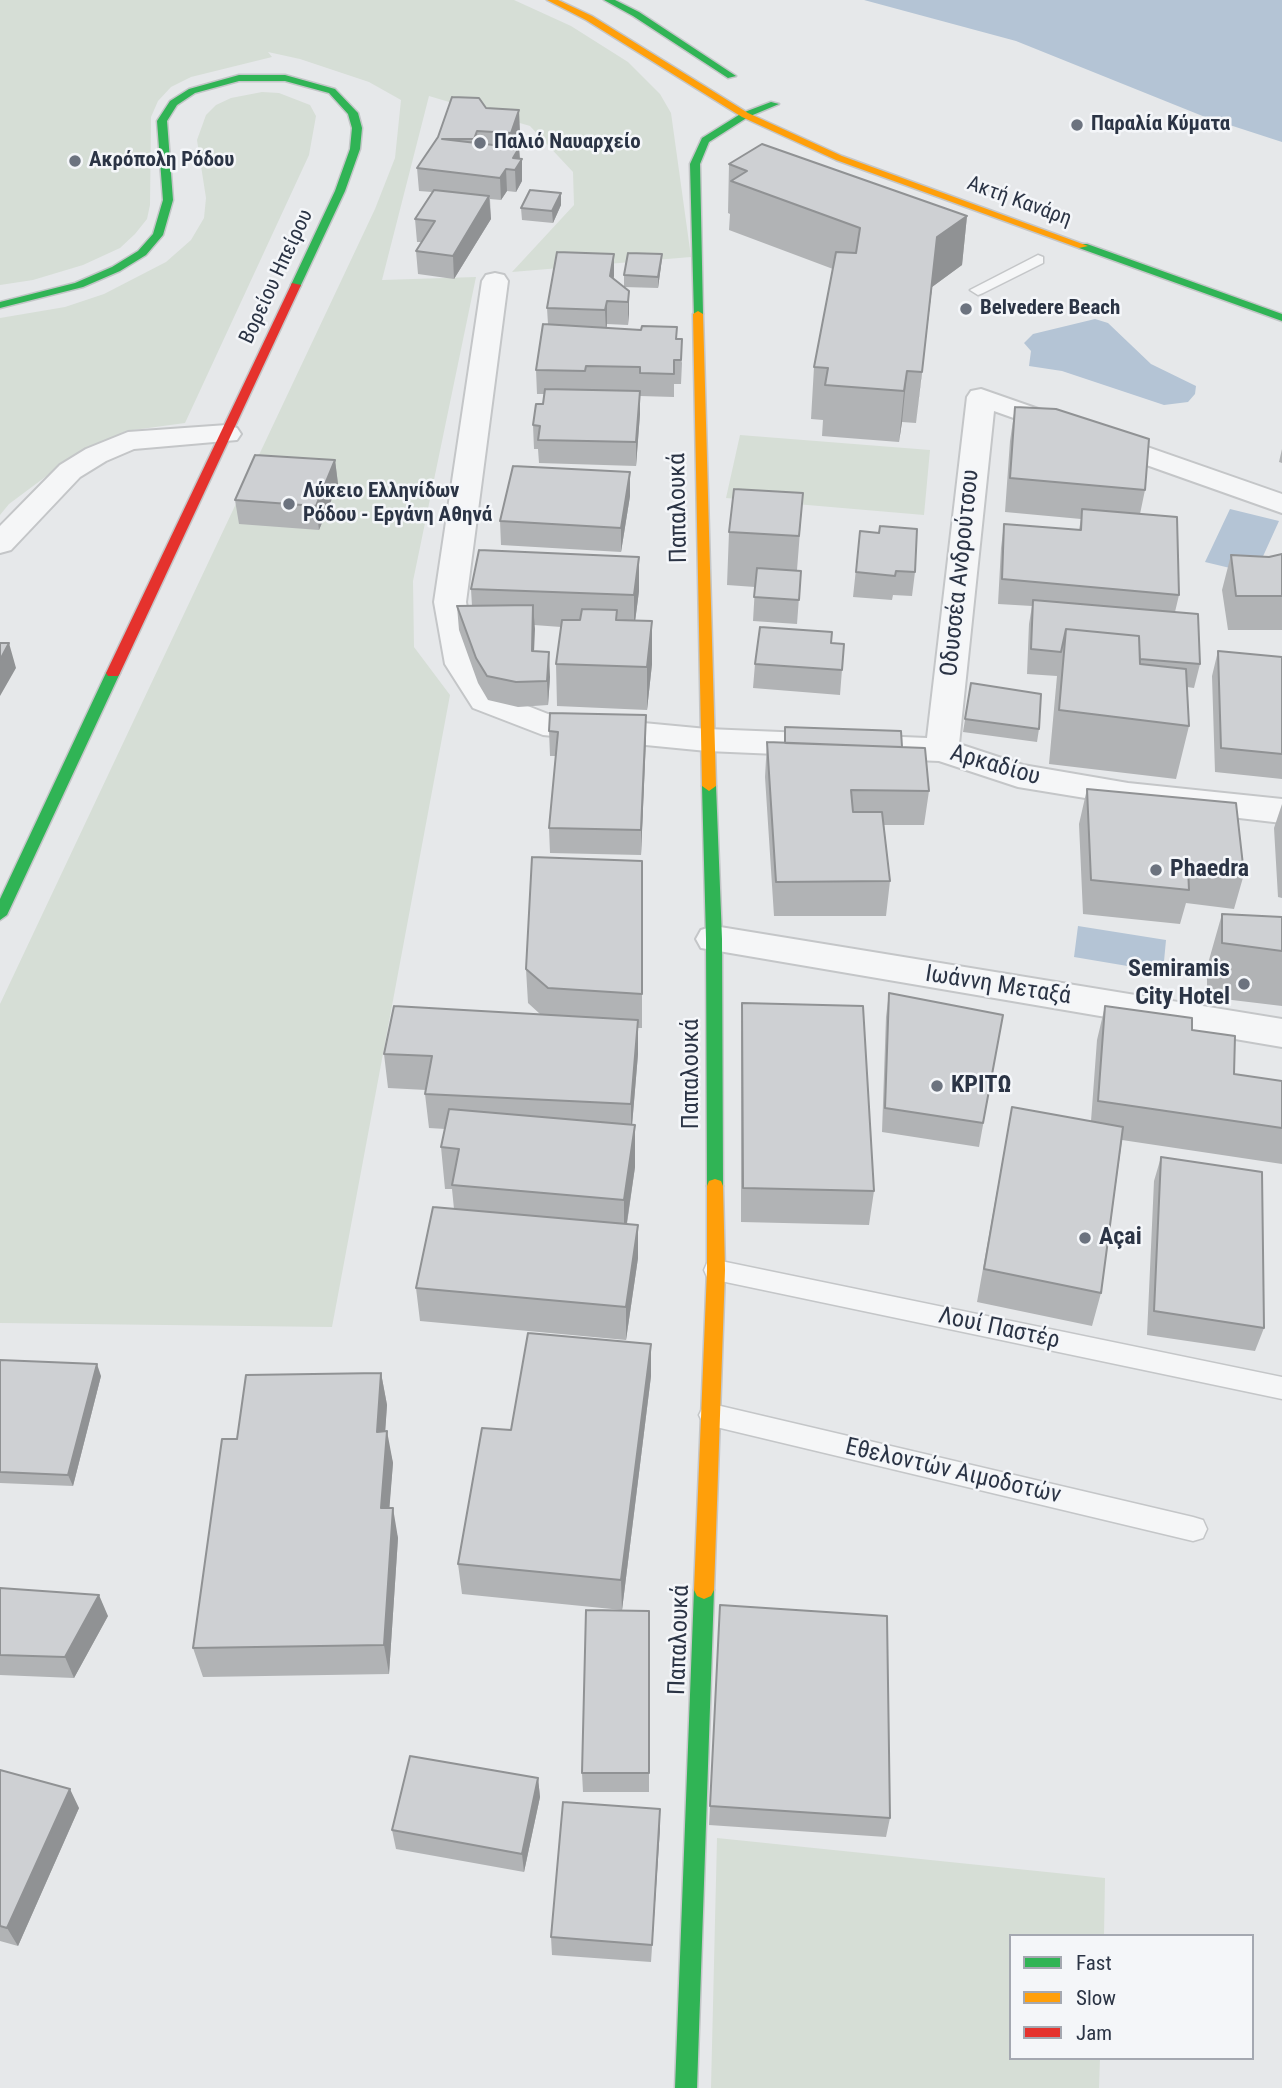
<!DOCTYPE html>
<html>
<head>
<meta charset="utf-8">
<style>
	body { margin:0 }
	#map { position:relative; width:1282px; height:2088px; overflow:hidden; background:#e6e8ea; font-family:"Roboto Condensed",sans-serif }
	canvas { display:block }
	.legend { position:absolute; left:1009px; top:1934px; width:245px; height:126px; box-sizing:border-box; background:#f4f6f9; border:2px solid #a4a8b1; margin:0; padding:9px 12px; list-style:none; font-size:21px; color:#2b3445 }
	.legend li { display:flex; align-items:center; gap:14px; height:35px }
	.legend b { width:35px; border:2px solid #a4a8b1 }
</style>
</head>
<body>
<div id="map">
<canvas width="1282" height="2088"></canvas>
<ul class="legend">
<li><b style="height:9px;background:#30b455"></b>Fast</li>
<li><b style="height:9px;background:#ff9f0a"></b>Slow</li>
<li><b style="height:9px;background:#e5322d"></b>Jam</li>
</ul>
</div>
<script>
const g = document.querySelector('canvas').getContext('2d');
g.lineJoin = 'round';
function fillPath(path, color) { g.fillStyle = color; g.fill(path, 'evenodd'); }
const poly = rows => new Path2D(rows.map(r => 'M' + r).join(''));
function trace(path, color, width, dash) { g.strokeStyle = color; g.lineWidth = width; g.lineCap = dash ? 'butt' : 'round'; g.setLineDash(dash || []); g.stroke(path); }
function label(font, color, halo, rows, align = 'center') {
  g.font = font + ' "Roboto Condensed",sans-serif'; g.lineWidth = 5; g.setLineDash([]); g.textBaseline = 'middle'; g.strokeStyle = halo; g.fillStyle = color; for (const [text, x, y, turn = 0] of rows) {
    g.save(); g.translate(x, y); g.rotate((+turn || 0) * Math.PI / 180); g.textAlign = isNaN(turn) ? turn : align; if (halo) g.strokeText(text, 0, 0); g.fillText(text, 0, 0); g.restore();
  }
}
fillPath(poly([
	[0,0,514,0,571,26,628,62,660,94,671,113,691,257,512,272,574,205,573,172,530,126,429,96,382,280,476,277,413,581,414,647,450,695,332,1327,0,1323,0,1004,375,209,395,158,401,100,369,82,300,59,268,52,272,57,191,77,171,87,158,101,151,117,150,205,147,219,135,234,120,248,83,265,33,280,0,285],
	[262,92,279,93,310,105,316,116,309,155,185,423,126,431,68,460,9,504,0,515,0,318,65,307,104,294,166,262,191,240,204,218,206,198,197,140,206,115,216,105,231,98],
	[740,435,930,450,924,515,726,498],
	[717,1838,1105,1878,1104,1936,1011,1936,1011,2058,1100,2058,1099,2088,711,2088]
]), '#d6ded6');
fillPath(poly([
	[864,0,1282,0,1282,142,1205,117,1016,41],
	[1095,319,1108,323,1151,364,1196,386,1195,394,1188,402,1164,405,1062,371,1029,366,1031,351,1024,343,1033,334],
	[1230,509,1279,521,1255,574,1205,562],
	[1078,926,1166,940,1163,972,1074,957]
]), '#b4c4d5');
const lane = poly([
	[1038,255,1043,257,1043,263,983,293,978,295,970,290,1038,255],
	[716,1260,1282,1377,1282,1399,716,1280,707,1277,704,1270,707,1263,716,1260],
	[712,1404,1193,1517,1203,1520,1207,1529,1203,1538,1193,1541,712,1426,703,1423,699,1415,703,1407,712,1404]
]);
const street = poly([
	[495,273,504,275,508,281,466,602,477,664,497,694,548,714,707,729,927,738,967,397,971,391,981,389,1282,494,1282,513,994,411,959,744,1023,765,1128,783,1282,799,1282,823,1128,805,1018,787,939,761,707,751,543,735,473,708,445,664,434,602,482,281,486,275,495,273],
	[227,425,237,428,241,434,237,440,134,449,106,461,80,477,11,550,0,553,0,526,60,465,86,449,128,432,227,425],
	[714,926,1282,1019,1282,1047,701,948,696,939,701,930,714,926]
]);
const fast = poly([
	[604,0,615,0,639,12,736,76,728,78,633,16,604,0],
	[239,75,285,75,335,89,358,113,362,128,360,149,345,191,300,287,291,285,335,191,350,149,352,128,348,114,329,93,285,81,239,81,195,93,177,105,167,121,173,200,163,235,146,255,120,271,83,287,0,308,0,302,75,283,112,267,138,251,153,234,163,200,157,121,170,101,189,89,239,75],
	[771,102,779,104,748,117,709,142,700,164,703,314,694,316,690,164,702,138,742,113,771,102],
	[1079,244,1087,244,1282,314,1282,321,1079,248,1079,244],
	[113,669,120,673,7,915,0,920,0,899,106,673,113,669],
	[709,781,716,786,722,939,723,1186,721,1191,715,1193,709,1191,707,1186,706,939,702,786,709,781],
	[704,1581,711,1584,714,1590,697,2088,675,2088,694,1590,697,1584,704,1581]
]);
const slow = poly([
	[547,0,558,0,592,16,748,113,842,156,1088,246,1079,248,836,160,742,117,586,20,547,0],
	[698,311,703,314,716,786,709,791,702,786,693,314,698,311],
	[715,1179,721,1181,723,1186,725,1270,714,1590,711,1596,704,1599,697,1596,694,1590,707,1270,707,1186,709,1181,715,1179]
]);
const jam = poly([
	[292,283,301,285,120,673,118,676,108,676,106,673,292,283]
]);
trace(lane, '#c4c6c8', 3);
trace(street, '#c4c6c8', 4);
trace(fast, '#c4c6c8', 3);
trace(slow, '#c4c6c8', 3);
trace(jam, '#c4c6c8', 3);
fillPath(lane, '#f5f6f7');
fillPath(street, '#f5f6f7');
fillPath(fast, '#30b455');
fillPath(slow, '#ff9f0a');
fillPath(jam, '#e5322d');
fillPath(poly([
	[486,108,520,132,515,147,519,148,520,159,522,159,522,181,516,192,507,191,501,200,490,199,491,219,454,279,418,274,416,251,422,242,417,242,415,219,432,192,419,191,417,168],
	[729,164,967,216,962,265,932,287,916,423,902,422,899,442,822,436,823,420,811,419,814,367,833,269,729,230,730,214,728,213],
	[561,193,561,205,553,223,522,220,521,208],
	[662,254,661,266,658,288,624,287,624,275],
	[614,279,629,291,628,325,607,324,606,328,641,330,677,327,677,339,682,363,681,384,674,384,674,397,640,396,640,414,636,466,539,463,538,449,534,449,533,425,543,404,544,394,537,394,536,370,548,324,547,308],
	[1015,407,1145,490,1140,514,1179,595,1175,612,1200,664,1194,688,1187,687,1189,726,1176,779,1049,764,1057,676,1027,674,1029,624,1032,606,998,604,1001,548,1004,524,1079,530,1081,519,1005,512,1010,441],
	[1282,449,1282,463,1279,462],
	[335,460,338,484,319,530,239,524,235,500],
	[803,493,797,570,801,571,797,624,753,621,755,587,727,585,729,532],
	[630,496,621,552,501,545,500,521],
	[860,531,915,572,912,596,893,595,892,600,853,597],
	[1282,554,1282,630,1228,630,1222,590,1231,555,1269,557],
	[471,589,639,591,635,621,652,621,652,664,647,710,557,706,556,664,561,627,534,625,534,651,550,677,548,705,518,707,488,700,478,683,459,630,457,606,472,606],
	[831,643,844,644,840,695,753,688,755,664],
	[1218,651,1282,657,1282,779,1215,772,1212,676],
	[971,683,1039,729,1037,742,963,732],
	[646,715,641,855,550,853,549,828,556,756,550,756,549,731],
	[785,727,902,747,929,791,924,825,884,825,890,881,886,916,774,916,765,777,767,742,784,743],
	[1087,789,1244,874,1234,909,1186,903,1180,924,1083,914,1079,824],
	[1282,804,1282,898,1278,897,1274,828],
	[642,861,642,1028,638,1028,638,1054,632,1125,635,1125,635,1167,627,1224,638,1225,638,1258,626,1340,420,1321,416,1288,454,1209,452,1189,445,1189,441,1147,445,1129,429,1128,425,1094,426,1090,388,1088,384,1054,540,1014,528,1003,526,969],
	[1222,914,1282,917,1282,1006,1207,997,1207,967],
	[889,993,1003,1015,979,1147,882,1132,886,1017],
	[742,1003,874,1191,869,1225,741,1222,741,1037],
	[1105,1006,1234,1074,1282,1081,1282,1164,1122,1140,1101,1293,1092,1326,977,1302,1012,1107,1091,1121,1097,1040],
	[1161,1157,1264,1328,1255,1351,1147,1335,1154,1181],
	[0,1360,101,1376,73,1486,0,1483],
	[381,1373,387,1405,385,1431,393,1463,389,1508,398,1538,389,1674,203,1677,193,1648,237,1439],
	[651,1376,622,1610,462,1594,458,1564,511,1430],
	[0,1588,108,1616,74,1678,0,1675],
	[720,1605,890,1818,886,1837,709,1825],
	[649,1611,649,1792,583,1792,582,1773],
	[0,1770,79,1808,18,1946,0,1941],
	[538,1778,540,1797,524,1872,396,1849,392,1830],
	[660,1809,651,1962,552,1955,551,1937]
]), '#b1b3b5');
fillPath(poly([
	[519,110,520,132,512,155,511,133],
	[477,131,478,153,475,161,474,139],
	[519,148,520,162,522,159,522,181,516,192,515,170,513,158],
	[506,169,507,191,501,200,500,178],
	[561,193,561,205,553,223,552,211],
	[489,196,491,219,454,279,453,256],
	[967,216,962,265,932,287,916,423,937,237],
	[614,254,614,276,611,299,610,276],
	[662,254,661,266,658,288,658,277],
	[629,291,629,314,628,325,628,302],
	[607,301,607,324,606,333,605,310],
	[907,371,902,422,899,442,904,391],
	[640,391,640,414,636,466,636,442],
	[335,460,338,484,319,530,316,506],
	[630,472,630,496,621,552,621,528],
	[639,557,639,591,634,630,634,595],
	[533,605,535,629,533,676,532,651],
	[652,621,652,664,647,710,647,667],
	[9,643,16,668,0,696,0,660],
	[549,652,550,677,548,705,547,681],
	[646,715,646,739,641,855,641,830],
	[638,1020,638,1054,631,1138,631,1104],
	[635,1125,635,1167,624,1242,624,1200],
	[638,1225,638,1258,626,1340,626,1307],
	[651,1344,651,1376,622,1610,621,1580],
	[97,1364,101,1376,73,1486,68,1475],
	[381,1373,387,1405,383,1464,377,1432],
	[387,1431,393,1463,387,1539,381,1508],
	[393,1508,398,1538,389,1674,384,1645],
	[99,1595,108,1616,74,1678,65,1657],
	[538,1778,540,1797,524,1872,522,1854],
	[70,1789,79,1808,18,1946,7,1928],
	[660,1809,660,1829,651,1962]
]), '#909294');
const building = poly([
	[452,97,479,98,486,108,519,110,511,133,477,131,474,139,442,139,519,148,513,158,522,159,515,170,506,169,500,178,417,168,438,137,452,97],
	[762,144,967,216,937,237,922,372,907,371,904,391,825,385,828,368,814,367,836,252,856,253,860,228,731,181,747,171,729,164,762,144],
	[434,190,489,196,453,256,416,251,435,221,415,219,434,190],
	[530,190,561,193,552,211,521,208,530,190],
	[557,252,614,254,610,276,629,291,628,302,607,301,605,310,547,308,557,252],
	[628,253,662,254,658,277,624,275,628,253],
	[543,324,641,330,642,326,677,327,676,339,682,339,681,360,674,360,674,374,640,373,640,367,586,366,585,371,536,370,543,324],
	[545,389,640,391,636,442,538,440,540,426,533,425,536,404,543,404,545,389],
	[1015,407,1056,409,1149,439,1145,490,1010,478,1015,407],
	[255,455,335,460,316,506,235,500,255,455],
	[513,466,630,472,621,528,500,521,513,466],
	[734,489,803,493,799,536,729,532,734,489],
	[1082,509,1177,517,1179,595,1002,579,1004,524,1081,530,1082,509],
	[880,526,917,529,915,572,896,571,895,576,856,572,860,531,879,533,880,526],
	[479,550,639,557,634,595,471,589,479,550],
	[1282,554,1282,596,1236,596,1231,555,1269,557,1282,554],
	[757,568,801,571,799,600,754,597,757,568],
	[1033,600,1198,614,1200,664,1140,659,1139,636,1066,629,1061,652,1031,649,1033,600],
	[533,605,532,651,549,652,547,681,516,682,487,676,476,658,457,606,533,605],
	[582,609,617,610,616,620,652,621,647,667,556,664,562,620,580,620,582,609],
	[760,627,832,632,831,643,844,644,842,670,755,664,760,627],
	[1066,629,1139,636,1140,664,1186,669,1189,726,1059,710,1066,629],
	[0,643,9,643,0,660,0,643],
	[1218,651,1282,657,1282,754,1221,748,1218,651],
	[971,683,1041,694,1039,729,965,719,971,683],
	[550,713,646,715,641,830,549,828,558,732,549,731,550,713],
	[785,727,901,731,902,747,785,743,785,727],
	[767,742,925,748,929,791,851,790,853,812,882,812,890,881,776,882,767,742],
	[1087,789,1236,803,1244,874,1188,868,1189,890,1091,880,1087,789],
	[532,857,642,861,642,994,548,988,526,969,532,857],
	[1222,914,1282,917,1282,951,1222,943,1222,914],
	[889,993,1003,1015,983,1123,885,1108,889,993],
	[742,1003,863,1006,874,1191,743,1188,742,1003],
	[394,1006,638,1020,631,1104,425,1094,432,1056,384,1054,394,1006],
	[1105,1006,1192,1018,1192,1030,1235,1036,1234,1074,1282,1081,1282,1128,1098,1101,1105,1006],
	[1012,1107,1123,1127,1101,1293,984,1269,1012,1107],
	[449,1109,635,1125,624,1200,452,1185,459,1149,441,1147,449,1109],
	[1161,1157,1262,1172,1264,1328,1154,1311,1161,1157],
	[433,1207,638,1225,626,1307,416,1288,433,1207],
	[528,1333,651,1344,621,1580,458,1564,482,1428,511,1430,528,1333],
	[0,1360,97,1364,68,1475,0,1472,0,1360],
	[381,1373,377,1432,387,1431,381,1508,393,1508,384,1645,193,1648,222,1439,237,1439,246,1375,381,1373],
	[0,1588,99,1595,65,1657,0,1655,0,1588],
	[720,1605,887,1616,890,1818,710,1806,720,1605],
	[586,1610,649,1611,649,1773,582,1773,586,1610],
	[410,1756,538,1778,522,1854,392,1830,410,1756],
	[0,1770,70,1789,7,1928,0,1926,0,1770],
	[563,1802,660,1809,652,1945,551,1937,563,1802]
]);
fillPath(building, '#ced0d3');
trace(building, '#909294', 2);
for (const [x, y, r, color] of [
	[1077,125,7,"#6c737f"],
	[480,143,7,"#6c737f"],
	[75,161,7,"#6c737f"],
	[966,309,7,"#6c737f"],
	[289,504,7,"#6c737f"],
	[1156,870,7,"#6c737f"],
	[1244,984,7,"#6c737f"],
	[937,1086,7,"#6c737f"],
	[1085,1238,7,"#6c737f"]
]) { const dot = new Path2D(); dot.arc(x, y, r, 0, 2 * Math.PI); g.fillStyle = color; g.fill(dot); trace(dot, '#f4f6f9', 2.5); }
label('bold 21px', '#2b3445', '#f4f6f9', [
	["Παραλία Κύματα",1091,125],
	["Παλιό Ναυαρχείο",494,143],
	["Ακρόπολη Ρόδου",89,161],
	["Belvedere Beach",980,309],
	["Λύκειο Ελληνίδων",303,492],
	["Ρόδου - Εργάνη Αθηνά",303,516]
], 'left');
label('21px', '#2b3445', '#f4f6f9', [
	["Ακτή Κανάρη",1019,202,20],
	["Βορείου Ηπείρου",277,277,-65]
]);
label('24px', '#2b3445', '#f4f6f9', [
	["Παπαλουκά",679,508,-91],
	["Οδυσσέα Ανδρούτσου",961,573,-84],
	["Αρκαδίου",995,766,16],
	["Ιωάννη Μεταξά",998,986,9],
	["Παπαλουκά",692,1074,-90],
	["Λουί Παστέρ",999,1329,12],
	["Εθελοντών Αιμοδοτών",953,1472,13],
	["Παπαλουκά",680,1640,-88]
]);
label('bold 24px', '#2b3445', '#f4f6f9', [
	["Phaedra",1170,870],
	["Semiramis",1230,970,"right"],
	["City Hotel",1230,998,"right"],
	["ΚΡΙΤΩ",951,1086],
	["Açai",1099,1238]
], 'left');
</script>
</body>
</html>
